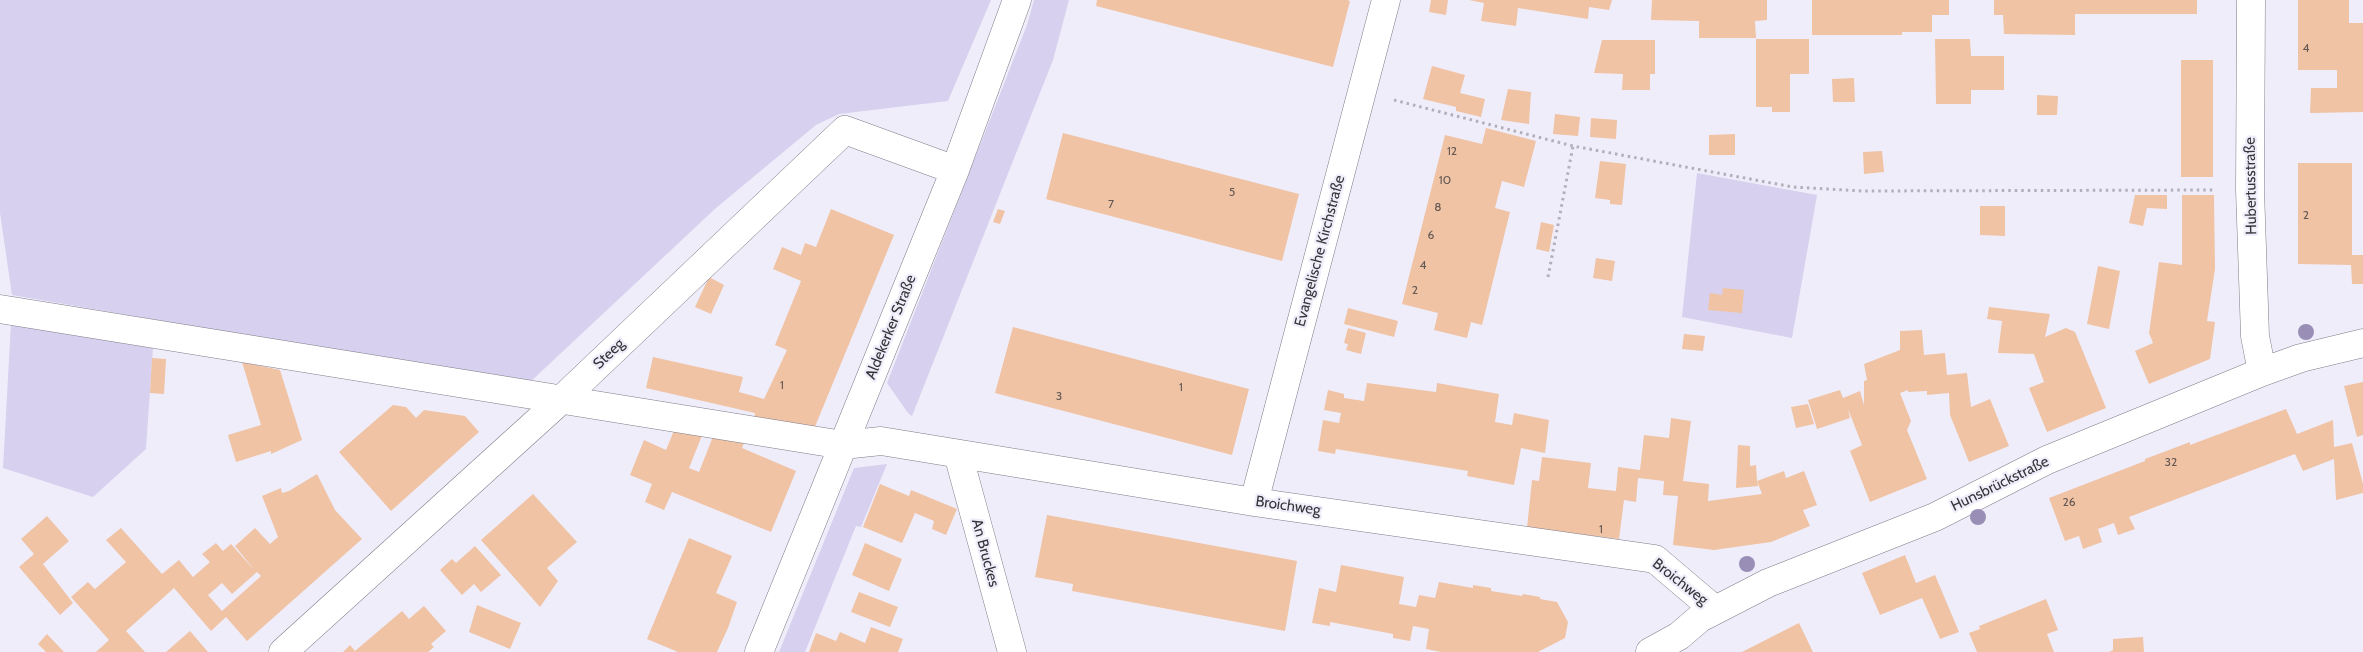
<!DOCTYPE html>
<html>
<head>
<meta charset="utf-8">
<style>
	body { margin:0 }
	canvas { display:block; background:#f0edfb }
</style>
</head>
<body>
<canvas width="2363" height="652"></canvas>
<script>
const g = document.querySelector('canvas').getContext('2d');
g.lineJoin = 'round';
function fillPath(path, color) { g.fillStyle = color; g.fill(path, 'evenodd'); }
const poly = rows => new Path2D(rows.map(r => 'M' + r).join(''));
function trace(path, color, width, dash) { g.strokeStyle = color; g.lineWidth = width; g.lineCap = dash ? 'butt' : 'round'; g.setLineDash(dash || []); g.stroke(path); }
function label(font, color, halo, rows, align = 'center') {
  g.font = font + ' Cabin,sans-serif'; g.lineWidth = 4.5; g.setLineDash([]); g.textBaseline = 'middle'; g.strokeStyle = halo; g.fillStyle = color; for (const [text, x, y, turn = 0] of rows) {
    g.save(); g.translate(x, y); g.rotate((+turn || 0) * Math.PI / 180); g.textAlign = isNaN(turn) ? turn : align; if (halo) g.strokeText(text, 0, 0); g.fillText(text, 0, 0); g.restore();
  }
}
fillPath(poly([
	[0,0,991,0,948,101,839,114,816,125,716,208,528,384,12,295,0,213],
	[1034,0,1069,0,1053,60,912,416,908,413,887,383,1027,25],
	[1697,173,1817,195,1792,338,1682,317],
	[11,323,153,347,146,449,93,497,3,468],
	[887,464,861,527,856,526,805,652,779,652,854,468]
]), '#d7d0ee');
fillPath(poly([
	[1097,0,1347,0,1350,1,1333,67,1096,6],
	[1431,0,1448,0,1446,15,1429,12],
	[1469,0,1612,0,1609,10,1589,7,1588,19,1518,8,1516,26,1481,21,1484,3],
	[1652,0,1767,0,1767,20,1755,21,1756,38,1699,38,1699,21,1651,20],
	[1812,0,1949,0,1949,15,1932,15,1932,32,1902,32,1902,35,1812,35],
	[1994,0,2197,0,2197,14,2075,14,2075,35,2004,34,2003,15,1994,15],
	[2298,0,2349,0,2349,23,2363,23,2363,112,2310,113,2311,88,2337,88,2337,70,2298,70],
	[1756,39,1809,39,1809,74,1790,74,1790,112,1772,112,1772,107,1756,107],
	[1935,39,1970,39,1971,56,2004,56,2004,90,1971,90,1971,104,1936,104],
	[1602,40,1655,40,1655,74,1650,74,1650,90,1622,90,1623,74,1594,73],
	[2181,60,2213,60,2213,177,2181,177],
	[1432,66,1465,75,1460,93,1485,99,1481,117,1456,111,1456,107,1423,99],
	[1854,78,1855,102,1833,102,1832,79],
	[1508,89,1531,92,1529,124,1501,120],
	[2037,95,2058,96,2057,115,2037,115],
	[1555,114,1580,117,1578,136,1553,134],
	[1591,118,1617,120,1616,139,1590,137],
	[1486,128,1536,141,1524,187,1502,181,1495,208,1510,212,1482,325,1471,322,1467,338,1434,330,1438,313,1402,304,1445,135,1482,144],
	[1063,133,1299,194,1282,261,1046,199],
	[1735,134,1735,155,1709,155,1709,135],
	[1882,151,1884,172,1864,174,1863,152],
	[1600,161,1626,164,1622,205,1610,204,1610,200,1595,198],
	[2298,163,2352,163,2352,255,2363,255,2363,284,2352,284,2351,265,2298,264],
	[2135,195,2167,195,2167,209,2147,208,2143,226,2129,223],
	[2182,195,2214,195,2215,269,2207,321,2215,322,2210,359,2149,384,2135,351,2153,343,2149,333,2159,262,2182,265],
	[1980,206,2005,206,2005,236,1980,235],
	[831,209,894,235,814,429,754,419,755,413,646,388,653,357,743,377,739,392,764,399,787,350,775,345,801,281,773,269,782,247,801,255,805,243,816,247],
	[998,209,1005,211,1000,224,993,222],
	[1541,222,1554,225,1549,252,1536,249],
	[1596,258,1615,261,1612,281,1593,278],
	[2098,266,2120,271,2109,329,2087,324],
	[709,277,724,285,711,314,695,307],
	[1723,288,1744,290,1742,313,1708,310,1710,293,1722,295],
	[1989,307,2050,314,2045,337,2066,328,2075,332,2106,408,2047,432,2029,388,2044,382,2034,354,1998,353,2002,321,1987,319],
	[1348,308,1398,321,1394,337,1344,324],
	[1013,327,1249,389,1232,455,995,393],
	[1348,328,1366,333,1361,354,1346,350,1348,344,1344,343],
	[1922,330,1924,355,1945,353,1947,375,1967,373,1971,407,1990,399,2009,446,1969,462,1950,415,1949,393,1927,395,1927,391,1908,392,1908,390,1900,393,1911,421,1907,430,1927,479,1870,502,1850,451,1862,445,1848,409,1850,418,1817,429,1808,400,1840,390,1843,398,1860,391,1864,405,1864,381,1867,380,1864,364,1900,350,1900,331],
	[1684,334,1705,336,1703,351,1682,349],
	[152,358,166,359,164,394,150,393],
	[242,362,280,370,302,440,271,454,271,451,236,462,228,435,261,425],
	[2363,382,2363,435,2357,437,2344,386],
	[1367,383,1436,392,1437,383,1499,394,1495,422,1512,425,1514,413,1549,420,1545,453,1521,448,1514,485,1467,476,1468,471,1336,449,1335,454,1318,451,1323,420,1339,423,1341,413,1324,410,1328,390,1344,394,1344,398,1364,401],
	[1808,404,1814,424,1796,428,1791,407],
	[393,405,406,407,416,418,424,410,465,416,479,432,391,511,339,452],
	[2286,409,2297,434,2333,420,2334,447,2352,443,2363,484,2363,493,2336,500,2334,459,2303,471,2295,454,2129,517,2135,529,2118,535,2114,523,2098,529,2102,542,2083,549,2079,536,2065,541,2049,498,2145,461,2145,459,2190,442,2190,445],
	[1671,418,1691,421,1683,481,1709,484,1708,501,1762,494,1757,481,1758,486,1736,488,1738,445,1750,446,1750,466,1756,465,1757,481,1784,471,1786,478,1804,471,1817,505,1803,510,1810,526,1771,542,1714,550,1673,545,1678,496,1663,495,1664,481,1638,478,1636,502,1624,500,1619,539,1527,528,1532,480,1539,481,1542,457,1591,463,1588,488,1616,491,1618,467,1640,470,1644,435,1669,438],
	[675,428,703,433,689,468,699,472,714,434,745,440,742,448,796,471,771,532,672,492,664,510,645,502,652,484,630,475,644,440,666,450],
	[317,474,335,510,362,539,247,641,226,617,211,631,174,588,126,631,145,652,96,652,109,640,71,597,88,582,95,589,126,562,106,540,121,528,162,574,179,560,193,577,210,562,202,554,216,543,223,551,231,544,255,571,235,546,255,528,270,544,278,537,262,496,281,488,282,493,289,491],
	[257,572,261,576,222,611,208,595,222,583,232,594],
	[880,484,909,496,911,490,957,509,946,535,932,529,934,521,915,513,902,543,863,527],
	[533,494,577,542,547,568,558,581,540,607,481,540],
	[1047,515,1297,561,1285,631,1072,591,1073,584,1035,577],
	[47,516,69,541,43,564,73,603,60,615,19,567,34,554,21,539],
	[689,538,732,556,716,593,737,602,728,628,717,652,678,652,647,639],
	[865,543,902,559,889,591,852,575],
	[475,546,501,575,481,592,474,584,462,595,440,570,452,559,456,563],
	[1905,555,1916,583,1935,575,1959,632,1940,639,1922,598,1880,615,1862,573],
	[1341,565,1404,577,1399,604,1416,607,1419,595,1435,598,1439,582,1473,588,1473,585,1491,588,1491,591,1522,596,1523,594,1540,597,1540,599,1557,602,1568,622,1565,638,1538,652,1441,652,1426,649,1429,629,1413,626,1410,641,1393,638,1393,634,1362,628,1330,622,1330,626,1312,623,1319,588,1336,592],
	[859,592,898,607,890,627,851,612],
	[2046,599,2058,630,2047,634,2054,652,1977,652,1969,633,1980,629,1979,626],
	[477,605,521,623,510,649,469,632],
	[424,606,446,631,431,644,434,647,428,652,343,652,350,645,355,651,402,611,409,619],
	[1799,623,1813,652,1742,652],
	[871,627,903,639,898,652,809,652,816,633,836,641,840,632,865,643],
	[190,631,208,652,166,652],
	[47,634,64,652,46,652,38,644],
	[2143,637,2144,652,2109,652,2113,650,2113,639]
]), '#efc3a4');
const minor = poly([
	[2251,0,2250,190,2255,336,2262,372],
	[0,309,843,445,881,441,1254,502,1655,559,1715,610],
	[958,454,1012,652],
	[1254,502,1386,0],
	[283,652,561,400,845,130,955,170],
	[759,652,955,170,1017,0],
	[1650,652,1679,636,1700,618,1768,583,1935,517,2047,460,2262,372,2301,358,2363,343]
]);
trace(minor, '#7f7c88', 29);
trace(poly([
	[1394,100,1573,146,1793,187,1862,191,2216,190],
	[1548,277,1573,146]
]), '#b1afba', 3, [2.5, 4]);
trace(minor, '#fff', 28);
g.fillStyle = '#998eb5';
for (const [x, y] of [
	[2306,332],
	[1978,517],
	[1747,564]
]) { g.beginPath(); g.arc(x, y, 8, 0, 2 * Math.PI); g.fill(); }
label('12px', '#645854', null, [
	["4",2306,48],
	["12",1452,151],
	["10",1445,180],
	["5",1232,192],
	["7",1111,204],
	["8",1438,207],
	["2",2306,215],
	["6",1431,235],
	["4",1423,265],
	["2",1415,290],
	["1",782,385],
	["1",1181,387],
	["3",1059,396],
	["32",2171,462],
	["26",2069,502],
	["1",1601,529]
]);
label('15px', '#353439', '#f0edfb', [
	["Hubertusstraße",2251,186,-91],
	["Evangelische Kirchstraße",1320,251,-75],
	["Aldekerker Straße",891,327,-68],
	["Steeg",609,354,-44],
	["Hunsbrückstraße",2000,484,-26],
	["Broichweg",1288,506,8],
	["An Bruckes",985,553,75],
	["Broichweg",1680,582,38]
]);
</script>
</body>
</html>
